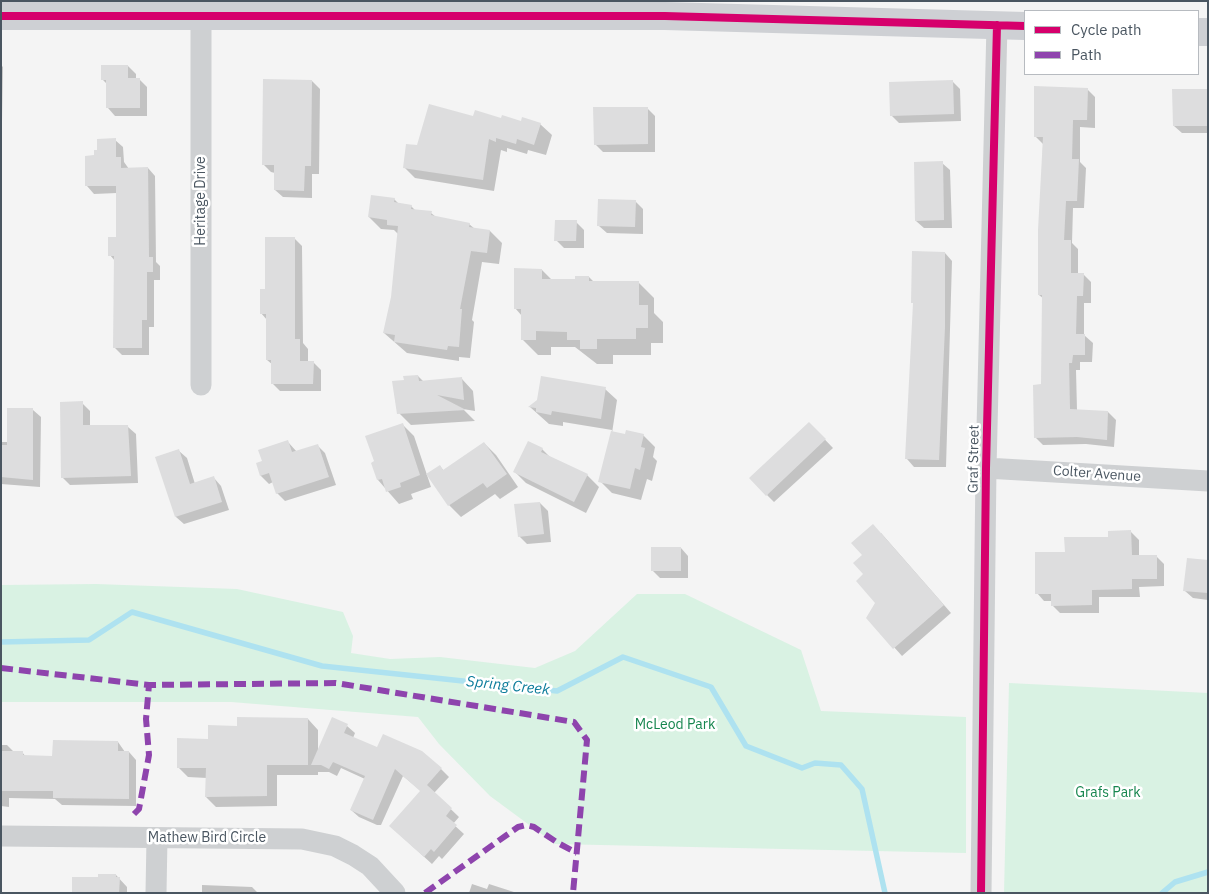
<!DOCTYPE html>
<html>
<head>
<meta charset="utf-8">
<style>
	body { margin:0 }
	#map { position:relative; width:1209px; height:894px; overflow:hidden; background:#f4f4f4; font-family:"IBM Plex Sans",sans-serif }
	canvas { display:block }
	.frame { position:absolute; inset:0; border:2px solid #4a5661; pointer-events:none }
	.legend { position:absolute; left:1024px; top:10px; width:175px; height:65px; box-sizing:border-box; background:#fff; border:1px solid #b7bbc0; margin:0; padding:6px 9px; list-style:none; font-size:15px; color:#4a5661 }
	.legend li { display:flex; align-items:center; gap:10px; height:25px }
	.legend b { width:25px; border:1px solid #b7bbc0 }
</style>
</head>
<body>
<div id="map">
<canvas width="1209" height="894"></canvas>
<div class="frame"></div>
<ul class="legend">
<li><b style="height:6px;background:#d6006c"></b>Cycle path</li>
<li><b style="height:6px;background:#8e44ad"></b>Path</li>
</ul>
</div>
<script>
const g = document.querySelector('canvas').getContext('2d');
g.lineJoin = 'round';
function fillPath(path, color) { g.fillStyle = color; g.fill(path, 'evenodd'); }
const poly = rows => new Path2D(rows.map(r => 'M' + r).join(''));
function trace(path, color, width, dash) { g.strokeStyle = color; g.lineWidth = width; g.lineCap = dash ? 'butt' : 'round'; g.setLineDash(dash || []); g.stroke(path); }
function label(font, color, halo, rows, align = 'center') {
  g.font = font + ' "IBM Plex Sans",sans-serif'; g.lineWidth = 5; g.setLineDash([]); g.textBaseline = 'middle'; g.strokeStyle = halo; g.fillStyle = color; for (const [text, x, y, turn = 0] of rows) {
    g.save(); g.translate(x, y); g.rotate((+turn || 0) * Math.PI / 180); g.textAlign = isNaN(turn) ? turn : align; if (halo) g.strokeText(text, 0, 0); g.fillText(text, 0, 0); g.restore();
  }
}
fillPath(poly([
	[96,584,237,589,343,612,353,636,351,653,390,659,440,657,535,668,575,651,637,594,685,594,801,650,821,711,966,717,966,853,555,844,490,796,439,744,418,717,231,702,1,702,1,585],
	[1009,683,1208,693,1208,893,1004,893]
]), '#d9f2e3');
fillPath(poly([
	[1,65,3,67,1,177],
	[128,66,136,74,136,79,139,79,147,87,147,116,115,116,108,108,108,85,103,80],
	[312,81,320,89,319,174,312,174,312,198,283,197,275,190,275,173,271,172,264,165],
	[952,81,960,89,961,121,899,123,891,115],
	[1087,89,1095,97,1095,128,1080,127,1080,162,1086,168,1084,208,1073,208,1072,243,1078,249,1078,274,1083,274,1091,282,1091,303,1084,303,1084,335,1093,343,1092,362,1080,362,1080,370,1076,370,1077,410,1108,412,1116,420,1114,447,1086,444,1043,445,1035,437,1042,386,1044,299,1039,295,1043,144,1035,136],
	[1208,90,1208,133,1182,133,1174,126],
	[647,108,655,116,655,152,603,152,595,144],
	[474,118,540,124,552,135,546,155,528,150,527,154,507,148,507,152,501,150,494,191,415,178,404,167,418,147],
	[115,140,123,147,124,162,129,169,148,168,155,176,156,262,160,266,160,280,154,280,154,327,149,327,149,355,122,355,114,347,115,261,110,255,118,239,117,193,94,194,87,186,95,157],
	[942,163,950,170,952,228,924,228,916,221],
	[394,199,399,204,411,206,416,211,431,213,436,217,469,224,475,229,490,231,502,243,499,264,482,262,472,320,474,322,470,358,459,357,459,361,407,353,384,333,392,297,398,234,394,230,381,229,369,217],
	[635,201,643,209,643,234,607,233,599,226],
	[576,222,584,230,584,248,564,248,556,240],
	[294,238,302,246,303,343,308,349,308,362,313,362,321,370,321,391,280,391,272,383,273,365,267,360,267,320,261,313,267,290],
	[945,253,952,261,946,467,914,467,907,459,914,304,912,302],
	[542,270,552,280,576,280,589,277,594,282,638,282,654,298,654,313,663,322,663,343,651,343,651,355,613,355,613,364,597,364,575,347,551,347,551,355,538,355,522,339,522,316,515,308],
	[418,376,424,382,462,379,473,391,475,411,463,409,475,421,411,425,399,413,405,381],
	[605,389,617,400,612,433,626,436,643,435,655,447,653,457,657,461,652,481,647,479,641,500,612,493,600,481,612,430,563,422,563,426,549,424,530,407],
	[82,403,90,411,90,426,128,427,136,434,138,483,70,485,62,477],
	[33,410,41,417,40,487,1,484,1,442,8,442],
	[809,423,833,448,774,502,767,495],
	[402,424,414,436,431,487,411,494,413,499,399,504,378,480,373,463],
	[288,442,297,452,318,446,325,453,336,485,285,501,277,493,273,482,269,484,261,476,257,464,264,462],
	[484,443,496,455,518,487,500,499,495,494,461,517,449,505,428,474,440,466,444,471],
	[542,449,551,458,587,475,599,487,586,513,526,483,514,471],
	[179,451,187,458,195,484,214,478,221,486,229,510,184,524,176,517],
	[540,503,548,511,551,542,527,544,519,536],
	[1131,532,1139,540,1139,556,1156,556,1164,564,1164,586,1139,587,1140,597,1099,597,1099,613,1060,613,1052,605,1052,601,1044,601,1037,593,1066,553],
	[881,533,951,613,902,656,868,618,877,603,865,575,863,555],
	[681,548,688,556,688,578,660,578,652,570],
	[1208,562,1208,600,1193,598,1185,591],
	[308,719,318,730,318,751,347,726,355,733,353,738,378,749,441,769,449,777,434,793,459,817,453,824,464,834,442,859,439,856,432,864,399,834,421,791,403,776,381,825,377,825,359,817,351,810,365,779,341,768,337,776,329,772,318,772,318,775,277,775,277,806,216,807,206,797,207,778,188,777,178,767,209,740,238,727],
	[118,742,125,752,129,752,136,760,136,806,62,805,55,799,9,798,9,807,1,806,1,745,7,745,14,752,22,752,26,757,54,757],
	[116,875,127,887,127,893,73,893,99,878],
	[472,884,487,889,489,884,517,893,469,893],
	[202,885,252,887,258,893,202,893]
]), '#0003');
trace(poly([
	[1,642,89,640,132,612,322,666,557,691,623,657,711,687,746,746,802,768,815,763,841,765,862,789,885,893],
	[1162,893,1175,882,1208,872]
]), '#aee2f0', 5.5);
fillPath(poly([
	[101,65,128,65,128,78,140,78,140,108,106,108,106,80,101,80],
	[263,79,312,80,311,166,305,166,304,191,274,190,274,165,262,165],
	[953,80,954,114,890,116,889,82],
	[1034,86,1088,88,1087,120,1073,120,1072,159,1079,159,1077,201,1066,201,1064,240,1071,240,1071,273,1084,273,1083,296,1077,296,1076,334,1085,334,1085,355,1073,355,1072,363,1069,363,1070,409,1108,411,1107,440,1077,437,1034,438,1033,385,1041,384,1042,295,1038,295,1038,230,1043,137,1034,137],
	[1172,89,1208,89,1208,126,1173,126],
	[429,104,473,116,475,110,501,118,502,115,521,121,522,117,541,123,534,145,517,139,516,144,496,138,496,142,489,139,483,180,403,168,406,144,417,145],
	[593,107,648,107,648,144,594,145],
	[116,138,116,157,121,157,121,168,148,167,149,257,153,257,153,272,147,272,147,320,142,320,142,348,113,348,114,256,108,256,108,237,116,237,116,186,85,186,85,156,94,155,94,150,97,150,97,139],
	[943,161,944,220,915,221,914,162],
	[371,195,395,198,394,202,412,205,411,209,432,211,431,215,470,223,469,227,490,230,487,253,471,251,460,309,462,309,459,347,448,346,447,350,394,342,395,335,383,333,391,297,398,226,387,225,387,220,368,217],
	[598,199,636,200,635,227,597,226],
	[555,220,577,220,576,241,554,241],
	[265,237,295,237,295,339,300,339,300,361,314,361,313,384,271,384,271,360,266,360,266,314,260,314,260,289,265,289],
	[912,251,945,252,945,327,939,460,905,459,913,303,911,303],
	[514,268,542,269,542,279,575,279,575,276,589,276,589,281,639,281,639,305,648,305,648,328,636,328,636,339,597,339,597,349,580,349,580,340,567,340,567,332,536,331,536,340,521,340,521,309,514,309],
	[418,375,419,381,462,377,464,400,437,395,466,410,397,414,392,381,404,380,403,376],
	[541,376,606,387,601,419,552,411,551,415,536,412,536,408,528,407,537,400],
	[83,401,83,425,128,425,131,476,61,478,60,402],
	[7,408,33,408,33,480,1,477,1,445,7,445],
	[809,422,826,439,766,496,749,478],
	[403,423,420,475,400,483,401,487,386,492,382,479,377,480,371,463,374,461,365,436],
	[626,430,644,434,641,447,645,448,640,470,635,468,630,489,598,482,611,431,625,434],
	[288,440,292,452,318,444,329,477,276,494,269,473,260,476,256,463,262,461,258,450],
	[528,441,543,448,541,452,588,474,574,502,513,472],
	[484,442,507,474,487,488,483,483,448,506,426,474,440,465,443,470],
	[179,449,190,484,214,476,222,502,175,517,155,457],
	[540,502,544,534,518,537,514,504],
	[873,524,944,605,893,649,866,618,875,603,856,581,863,574,853,563,862,555,851,543],
	[1131,530,1132,555,1157,555,1157,579,1132,579,1132,589,1092,590,1092,605,1051,606,1051,594,1035,594,1035,552,1065,552,1064,537,1108,537,1108,531],
	[651,547,681,547,681,571,651,571],
	[1187,558,1208,560,1208,593,1183,591],
	[237,717,308,718,308,765,267,765,267,796,205,797,206,768,177,768,177,738,208,739,208,725,237,726],
	[332,717,348,724,344,733,377,747,383,734,422,751,442,768,427,785,452,808,446,816,457,825,434,852,431,849,424,857,389,826,420,791,395,769,373,820,350,810,365,776,333,762,329,769,321,765,311,765],
	[53,740,118,741,118,751,129,751,129,799,53,798,53,791,1,791,1,751,23,751,23,755,52,756],
	[98,874,116,874,116,877,120,877,119,893,72,893,72,877,98,877]
]), '#ddddde');
trace(poly([
	[201,16,201,385],
	[986,468,1208,481],
	[1,836,302,839,335,846,353,855,370,866,395,893],
	[156,893,157,838],
	[981,893,986,468,997,25]
]), '#ced0d2', 21);
trace(poly([
	[1,16,665,16,1025,26],
	[1198,32,1208,32]
]), '#ced0d4', 28);
trace(poly([
	[1,668,149,685,336,683,574,722,587,740,573,893],
	[134,814,139,809,149,755,146,719,149,685],
	[425,893,518,827,526,825,534,827,558,843,577,853]
]), '#8e44ad', 6, [12, 6]);
trace(poly([
	[1,16,665,16,1025,26],
	[981,893,986,468,997,25]
]), '#d6006c', 8);
label('14px', '#4a5661', '#fff', [
	["Heritage Drive",201,201,-90],
	["Graf Street",974,459,-89],
	["Colter Avenue",1097,474,4],
	["Mathew Bird Circle",207,838]
]);
label('14px', '#17864f', '#fff', [
	["McLeod Park",675,725],
	["Grafs Park",1108,793]
]);
label('italic 15px', '#0c7c9b', '#fff', [
	["Spring Creek",508,686,6]
]);
</script>
</body>
</html>
